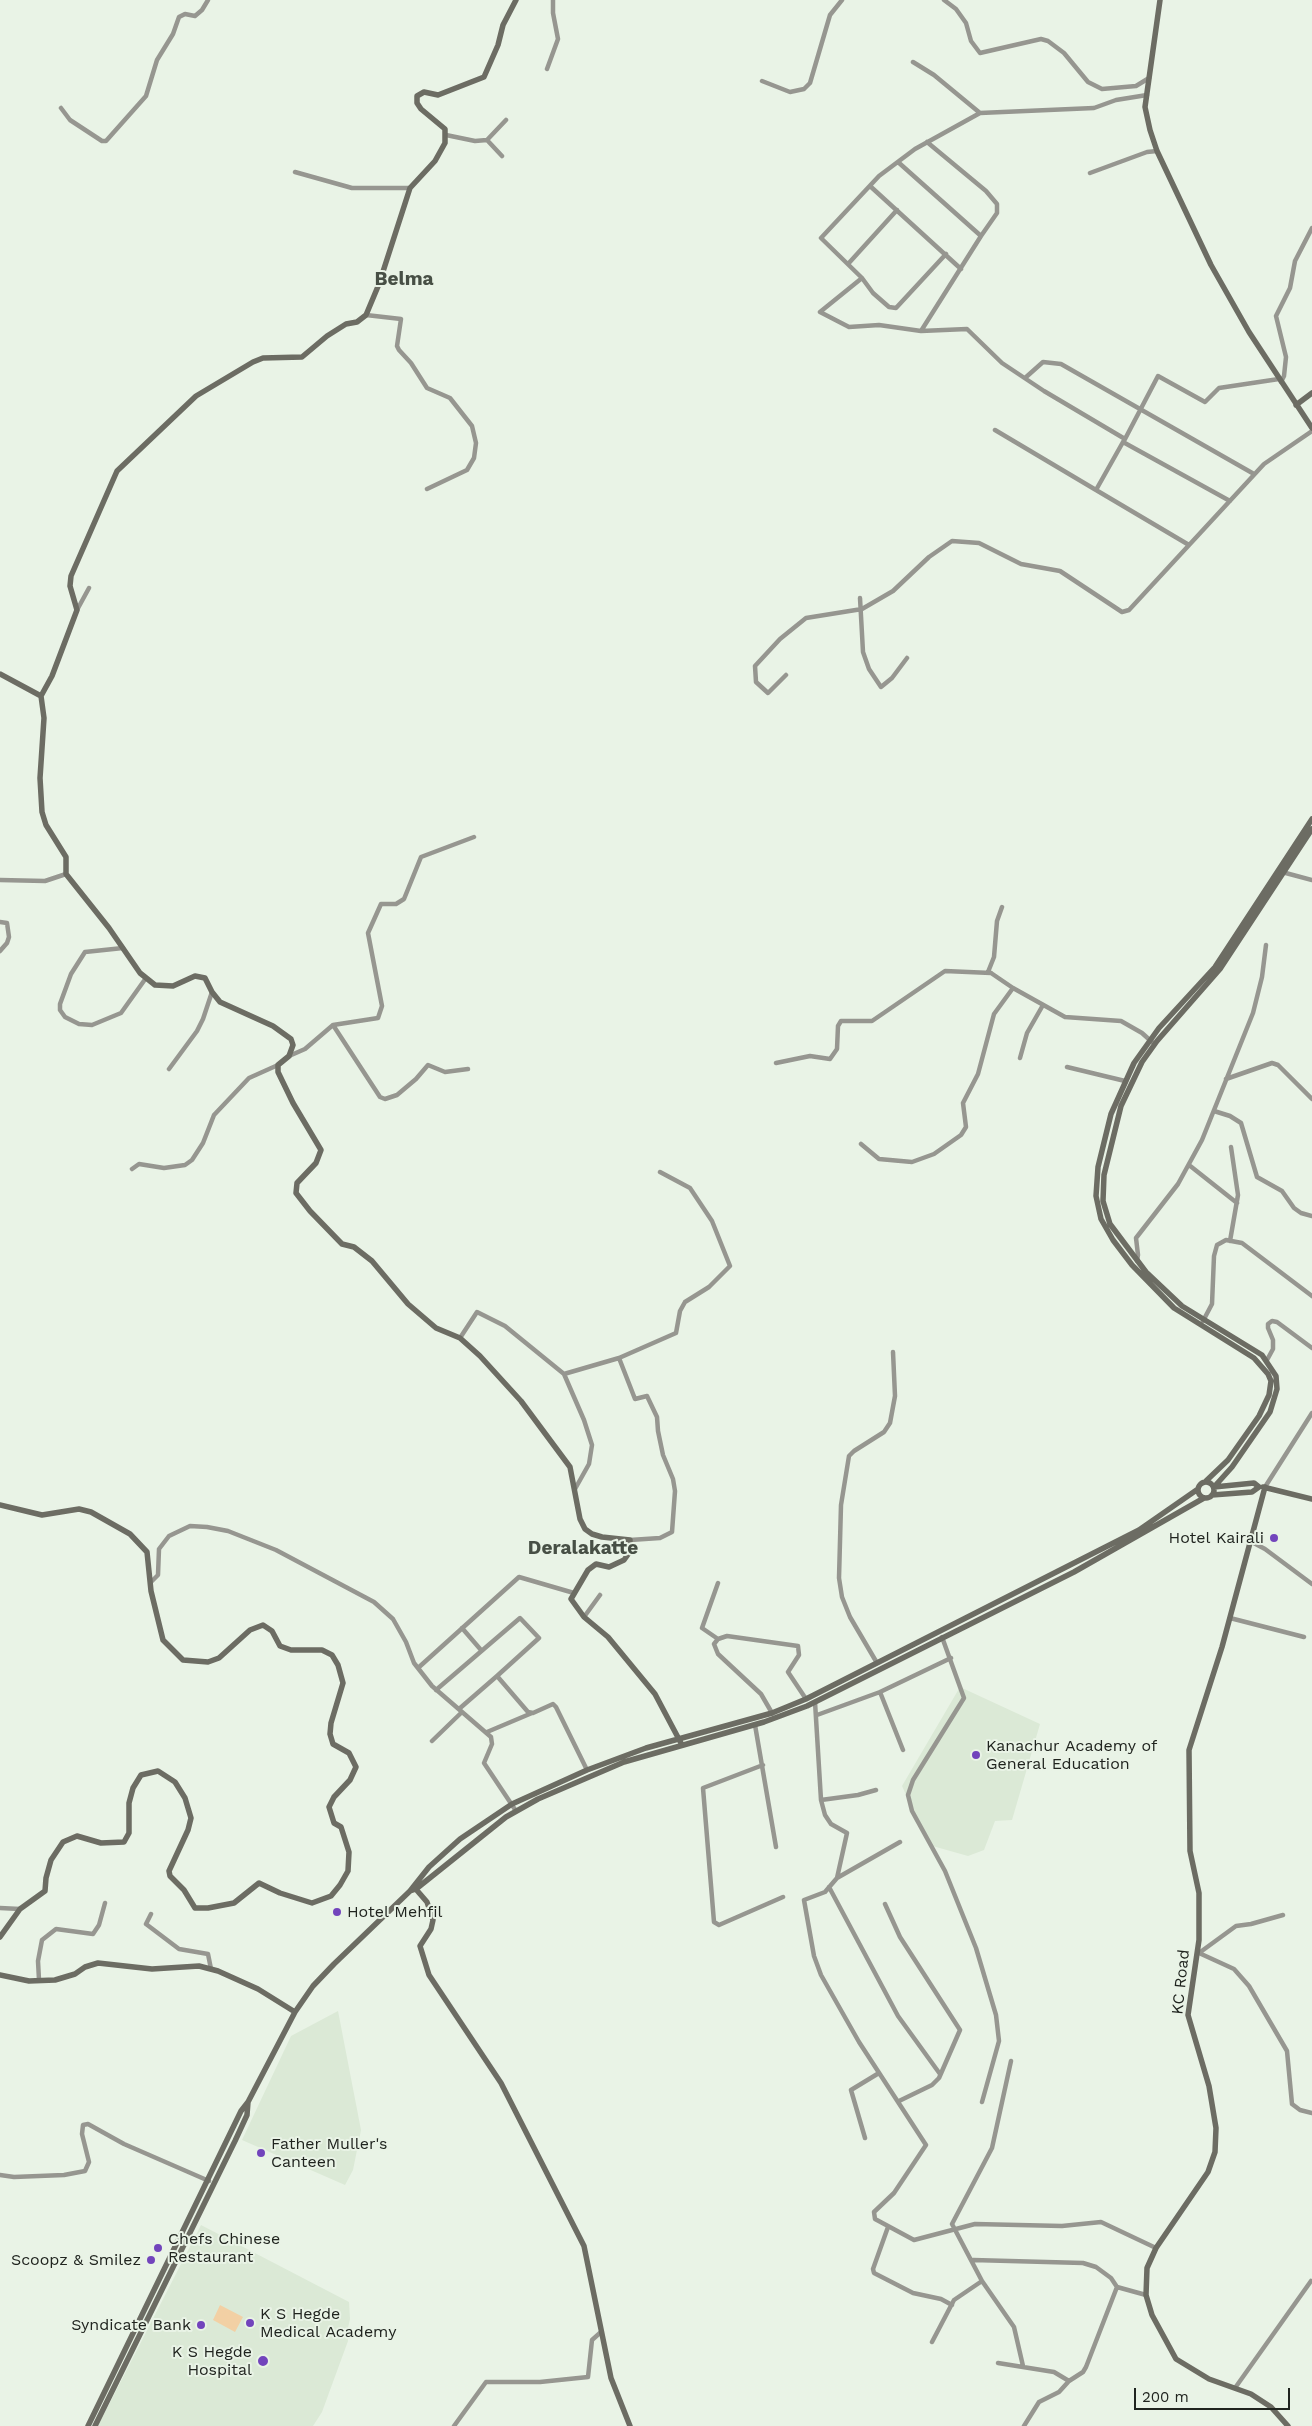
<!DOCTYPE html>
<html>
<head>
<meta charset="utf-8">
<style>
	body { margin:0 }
	#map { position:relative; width:1312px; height:2426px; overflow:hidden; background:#e9f3e6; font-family:"Work Sans",sans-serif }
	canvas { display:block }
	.scale { position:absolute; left:1134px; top:2388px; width:156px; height:22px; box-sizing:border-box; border:2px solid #20241f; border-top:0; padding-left:6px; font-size:15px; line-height:18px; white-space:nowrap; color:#20241f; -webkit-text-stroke:4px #e9f3e6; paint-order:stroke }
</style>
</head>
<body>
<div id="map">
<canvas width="1312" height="2426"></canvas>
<div class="scale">200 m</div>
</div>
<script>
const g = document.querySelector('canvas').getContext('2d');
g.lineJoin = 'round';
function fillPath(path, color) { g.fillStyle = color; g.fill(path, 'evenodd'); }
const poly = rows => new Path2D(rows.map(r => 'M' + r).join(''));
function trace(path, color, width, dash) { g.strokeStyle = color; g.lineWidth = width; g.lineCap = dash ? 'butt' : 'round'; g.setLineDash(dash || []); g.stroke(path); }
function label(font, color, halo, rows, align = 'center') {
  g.font = font + ' "Work Sans",sans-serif'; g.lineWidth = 4; g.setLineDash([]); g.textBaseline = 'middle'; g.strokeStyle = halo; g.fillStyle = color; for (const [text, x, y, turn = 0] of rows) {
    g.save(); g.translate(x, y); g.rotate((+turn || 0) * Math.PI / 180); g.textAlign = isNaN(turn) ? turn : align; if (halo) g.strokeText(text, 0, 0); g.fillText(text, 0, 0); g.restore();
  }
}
fillPath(poly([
	[960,1687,1040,1724,1012,1820,995,1821,984,1850,968,1856,929,1845,902,1786],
	[338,2011,361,2130,353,2170,345,2185,242,2140,291,2036],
	[201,2225,349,2302,350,2319,347,2332,348,2341,322,2412,313,2426,98,2426]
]), '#dbe9d6');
fillPath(poly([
	[220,2305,243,2317,235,2332,213,2320]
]), '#f2d0a4');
trace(poly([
	[944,0,956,9,966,23,971,41,980,53,1041,39,1048,41,1064,53,1088,82,1102,89,1136,86,1149,78],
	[913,62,934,75,980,113],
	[547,69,558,39,553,13,553,0],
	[762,81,790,92,804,89,810,83,830,15,842,0],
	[1147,95,1116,100,1094,108,980,113,915,149,879,176,821,238,862,278,820,312,849,327,879,325,921,331,967,329,1002,363,1044,391,1125,439,1123,442,1230,501],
	[61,108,70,120,102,141,106,141,146,96,157,60,173,34,179,17,185,14,195,16,202,10,208,0],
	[446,135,475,141,487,140,506,120],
	[487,140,502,156],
	[898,162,981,236],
	[295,172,352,188,410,188],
	[1090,173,1147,152,1157,151],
	[870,186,961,269],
	[848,264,897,210],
	[862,278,873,293,889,307,896,308,946,254],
	[366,315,401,319,397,346,399,350,411,363,427,388,450,398,472,426,476,443,474,458,467,470,427,489],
	[921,331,981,236,997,213,997,204,986,191,927,142],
	[1025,378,1043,362,1061,364,1254,474],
	[1281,382,1284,376,1286,357,1276,316,1290,288,1295,261,1312,228],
	[995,430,1096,490],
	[1125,439,1158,376,1205,402,1219,388,1279,379],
	[1123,442,1096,490,1189,545],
	[860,598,863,652,869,669,881,687,892,678,907,658],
	[77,610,89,588],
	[786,675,768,693,756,682,755,666,780,639,806,618,862,609,893,591,929,557,952,541,979,543,1021,564,1060,571,1122,612,1129,610,1264,464,1312,431],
	[1282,872,1312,880],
	[0,880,45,881,66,874],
	[0,922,7,923,9,937,7,943,0,951],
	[123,948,85,952,71,974,60,1004,60,1010,65,1017,79,1024,92,1025,121,1013,146,978],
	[991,973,988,972,994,957,997,921,1002,907],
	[333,1025,380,1097,385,1099,397,1095,416,1079,428,1065,445,1072,468,1069],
	[289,1056,305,1049,333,1025,378,1018,382,1006,368,933,381,904,396,904,404,899,421,857,474,837],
	[1020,1058,1027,1033,1043,1005],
	[776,1063,810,1056,830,1059,837,1049,838,1026,841,1021,872,1021,945,971,991,973,1013,988,1065,1017,1121,1021,1142,1033,1152,1042],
	[1067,1067,1125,1081],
	[169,1069,197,1031,203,1019,212,992],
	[1226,1079,1272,1063,1278,1065,1312,1099],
	[1214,1111,1230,1116,1241,1123,1257,1177,1282,1191,1294,1208,1301,1213,1312,1216],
	[861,1144,879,1159,912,1162,934,1154,961,1135,966,1127,963,1103,978,1074,994,1014,1013,988],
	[1189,1165,1237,1203],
	[132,1169,139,1164,164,1168,185,1165,192,1160,203,1143,214,1115,249,1078,278,1065],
	[1230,1241,1238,1195,1231,1147],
	[1137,1261,1138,1255,1136,1238,1178,1184,1202,1140,1253,1013,1262,977,1266,945],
	[1203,1321,1212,1304,1214,1256,1217,1245,1226,1240,1242,1243,1312,1296],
	[460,1338,477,1312,505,1326,564,1374,584,1420,592,1445,589,1464,575,1489],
	[619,1358,635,1399,647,1396,657,1417,658,1431,663,1455,673,1479,675,1491,672,1532,660,1538,630,1540],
	[1267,1360,1273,1349,1273,1340,1268,1328,1268,1324,1272,1321,1277,1322,1312,1348],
	[564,1374,619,1358,676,1333,680,1311,685,1302,709,1287,730,1266,712,1221,690,1188,660,1172],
	[1265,1487,1312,1413],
	[1250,1541,1265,1549,1312,1584],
	[151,1582,158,1575,159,1549,169,1536,190,1526,207,1527,228,1531,276,1550,374,1602,393,1619,406,1642,414,1663,432,1686,491,1737,492,1744,484,1763,516,1811],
	[718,1583,702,1628,718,1639],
	[584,1617,600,1595],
	[1230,1618,1304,1637],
	[462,1628,481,1650],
	[942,1637,964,1698,913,1780,908,1795,912,1811,945,1871,976,1948,996,2015,999,2041,982,2102],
	[877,1663,850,1617,842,1597,839,1578,841,1505,849,1456,854,1451,884,1432,890,1423,895,1396,893,1352],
	[418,1668,519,1577,574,1593],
	[436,1690,520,1618,539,1638,497,1676,528,1712,533,1713,553,1704,556,1707,587,1770],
	[815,1702,821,1800,825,1815,831,1824,847,1833,837,1878,825,1892,804,1900,814,1956,821,1975,859,2042,926,2145,894,2193,874,2212,875,2219,914,2240,975,2224,1062,2226,1101,2222,1156,2248],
	[459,1709,497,1676],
	[772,1713,761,1694,718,1654,714,1644,718,1639,727,1636,798,1646,799,1655,788,1672,806,1699],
	[817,1715,880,1692],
	[755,1725,776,1847],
	[487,1732,532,1713],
	[432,1741,462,1712],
	[903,1750,880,1692,951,1658],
	[763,1765,703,1788,714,1922,719,1925,783,1897],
	[821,1800,858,1795,876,1790],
	[837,1878,900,1842],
	[829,1887,898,2016,940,2074],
	[885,1904,900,1937,960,2030,939,2078,932,2085,899,2101],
	[0,1908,20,1909],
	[151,1914,146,1924,179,1949,208,1954,211,1969],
	[1283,1915,1251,1924,1236,1926,1199,1953,1234,1969,1249,1986,1287,2051,1292,2104,1300,2110,1312,2113],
	[39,1980,38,1961,42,1940,56,1929,93,1934,99,1925,105,1903],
	[1011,2061,992,2148,952,2224,982,2281,1014,2327,1023,2366],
	[865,2138,851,2090,879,2073],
	[0,2175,14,2177,64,2175,85,2171,89,2162,82,2134,83,2125,88,2124,124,2144,209,2181],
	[888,2227,873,2269,874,2273,913,2293,941,2299,952,2305],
	[973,2260,1083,2263,1096,2267,1111,2278,1117,2287,1146,2295],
	[932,2342,954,2300,982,2281],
	[998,2363,1054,2372,1069,2381,1083,2372,1086,2367,1117,2287],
	[1235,2388,1311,2281],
	[454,2426,486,2382,540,2382,588,2377,592,2340,601,2332],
	[1024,2426,1039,2402,1059,2392,1069,2381]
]), '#969690', 4.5);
trace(poly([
	[1160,0,1145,107,1150,130,1157,151,1211,265,1249,332,1312,428],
	[1296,405,1312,393],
	[0,674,41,696,44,718,40,778,42,812,46,825,66,857,66,874,109,928,140,973,155,985,173,986,195,976,205,978,212,992,220,1002,273,1026,291,1039,293,1045,289,1056,278,1065,278,1072,293,1103,321,1150,316,1163,297,1183,296,1193,310,1211,342,1244,354,1247,372,1261,408,1304,436,1328,460,1338,480,1356,521,1401,570,1467,580,1519,585,1529,592,1534,602,1537,630,1540,629,1553,624,1560,609,1567,596,1564,588,1570,571,1599,584,1617,608,1637,655,1694,682,1745],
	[41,696,52,676,77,610,70,586,71,576,117,471,196,396,253,362,263,358,302,357,327,336,346,324,357,322,366,315,379,284,410,188,435,161,445,143,445,129,421,109,417,103,417,96,424,92,438,95,484,77,498,45,503,25,516,0],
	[1206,1481,1228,1460,1259,1416,1269,1395,1271,1381,1268,1374,1254,1358,1174,1308,1132,1265,1113,1240,1101,1219,1096,1196,1098,1167,1111,1114,1134,1063,1159,1028,1215,967,1312,819],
	'1198 1490a8 8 0 1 1 16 0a8 8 0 1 1-16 0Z',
	[1214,1487,1232,1467,1270,1412,1277,1389,1276,1376,1262,1355,1182,1306,1146,1272,1110,1224,1103,1201,1104,1175,1121,1106,1142,1062,1157,1041,1220,969,1312,829],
	[1263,1487,1312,1499],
	[1265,1487,1222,1647,1189,1750,1190,1851,1199,1893,1199,1940,1188,2015,1209,2086,1216,2128,1215,2152,1208,2172,1156,2248,1147,2268,1146,2295,1152,2315,1176,2359,1209,2379,1251,2394,1271,2407,1288,2426],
	[1212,1495,1252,1492,1259,1487,1254,1483,1214,1487],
	[0,1505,42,1515,79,1509,91,1512,130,1534,147,1552,151,1591,163,1640,183,1660,208,1662,219,1658,250,1630,263,1625,272,1631,280,1646,291,1650,322,1650,332,1655,338,1665,343,1683,331,1723,330,1734,333,1744,349,1753,356,1767,350,1780,334,1797,329,1807,334,1823,341,1827,349,1852,348,1871,340,1885,331,1896,312,1903,280,1893,259,1883,234,1903,208,1908,195,1908,184,1890,170,1876,169,1871,188,1830,191,1818,185,1798,175,1782,158,1771,141,1775,133,1788,129,1803,129,1833,124,1842,101,1843,77,1836,63,1842,51,1860,46,1878,45,1891,20,1909,0,1937],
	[414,1887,427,1902,433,1920,431,1929,420,1946,429,1975,501,2083,584,2246,611,2378,630,2426],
	[410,1891,416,1889,506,1817,538,1799,624,1762,764,1722,807,1706,1074,1572,1204,1498],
	[0,1975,29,1981,55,1980,75,1974,85,1967,98,1963,152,1969,199,1966,218,1971,258,1989,295,2012],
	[88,2426,241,2111,248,2102,295,2012,313,1986,334,1964,410,1891,429,1867,460,1839,512,1804,587,1770,646,1748,772,1713,806,1699,1139,1530,1198,1489],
	[95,2426,235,2141,247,2115,248,2102]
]), '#6c6c63', 5.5);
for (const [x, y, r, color] of [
	[1274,1538,5,"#7244bc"],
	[976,1755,5,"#7244bc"],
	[337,1912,5,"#7244bc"],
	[261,2153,5,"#7244bc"],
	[158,2248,5,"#7244bc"],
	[151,2260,5,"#7244bc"],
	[250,2323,5,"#7244bc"],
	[201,2325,5,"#7244bc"],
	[263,2361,6,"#7244bc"]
]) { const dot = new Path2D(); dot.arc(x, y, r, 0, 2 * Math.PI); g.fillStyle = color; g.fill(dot); trace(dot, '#e9f3e6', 2); }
label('16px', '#20241f', '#e9f3e6', [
	["Hotel Kairali",1264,1538,"right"],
	["Kanachur Academy of",986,1746],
	["General Education",986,1764],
	["Hotel Mehfil",347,1912],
	["Father Muller's",271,2144],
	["Canteen",271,2162],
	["Chefs Chinese",168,2239],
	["Restaurant",168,2257],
	["Scoopz & Smilez",141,2260,"right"],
	["K S Hegde",260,2314],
	["Medical Academy",260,2332],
	["Syndicate Bank",191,2325,"right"],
	["K S Hegde",252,2352,"right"],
	["Hospital",252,2370,"right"]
], 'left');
label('16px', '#20241f', '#e9f3e6', [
	["KC Road",1181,1982,-84]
]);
label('bold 19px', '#474f45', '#e9f3e6', [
	["Belma",404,279],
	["Deralakatte",583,1548]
]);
</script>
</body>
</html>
